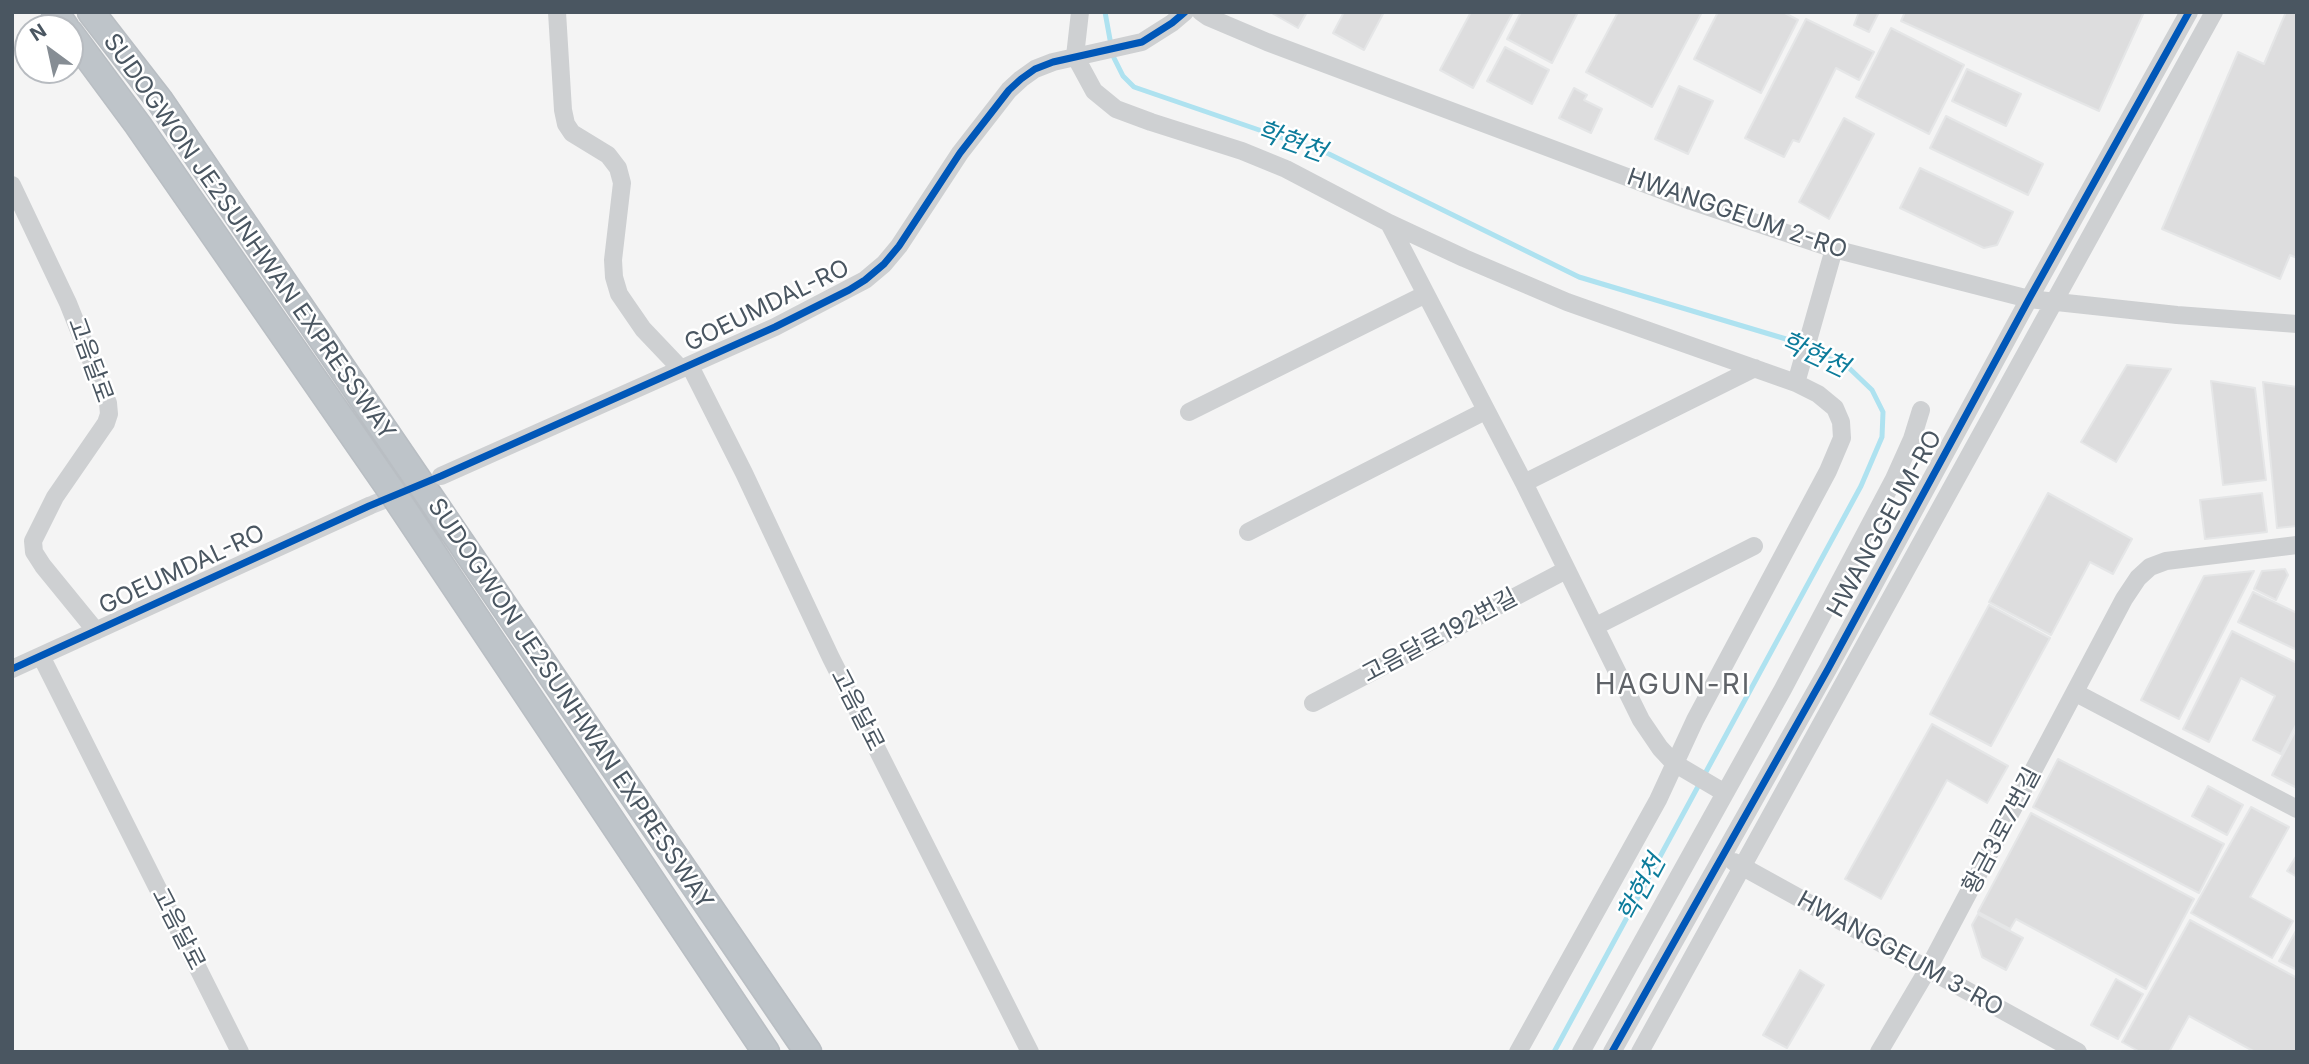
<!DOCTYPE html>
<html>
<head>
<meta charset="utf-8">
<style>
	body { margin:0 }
	#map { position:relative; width:2309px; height:1064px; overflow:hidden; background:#f4f4f4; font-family:Inter,sans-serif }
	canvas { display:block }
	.frame { position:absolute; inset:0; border:14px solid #4a5661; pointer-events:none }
	.north { position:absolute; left:14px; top:14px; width:70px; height:70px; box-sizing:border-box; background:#fff; border:2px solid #b7bbc0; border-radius:50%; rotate:327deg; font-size:19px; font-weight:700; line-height:28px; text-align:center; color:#4a5661 }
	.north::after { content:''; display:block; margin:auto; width:24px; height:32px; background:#868d94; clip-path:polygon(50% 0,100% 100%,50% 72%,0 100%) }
</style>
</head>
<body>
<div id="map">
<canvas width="2309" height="1064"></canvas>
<div class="frame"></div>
<div class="north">N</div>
</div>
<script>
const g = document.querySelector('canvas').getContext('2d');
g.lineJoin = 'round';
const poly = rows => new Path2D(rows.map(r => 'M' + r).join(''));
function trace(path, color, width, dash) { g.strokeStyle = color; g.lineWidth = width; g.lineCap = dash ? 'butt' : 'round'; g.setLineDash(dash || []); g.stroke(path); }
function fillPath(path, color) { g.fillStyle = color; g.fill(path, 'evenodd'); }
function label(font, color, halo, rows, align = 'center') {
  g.font = font + ' Inter,"Noto Sans KR",sans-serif'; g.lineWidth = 5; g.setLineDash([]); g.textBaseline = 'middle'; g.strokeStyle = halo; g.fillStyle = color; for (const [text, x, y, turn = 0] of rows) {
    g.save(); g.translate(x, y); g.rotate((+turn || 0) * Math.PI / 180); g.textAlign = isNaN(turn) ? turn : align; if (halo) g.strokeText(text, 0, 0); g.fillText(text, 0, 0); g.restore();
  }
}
trace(poly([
	[1105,12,1113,56,1123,76,1134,87,1329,154,1579,277,1786,339,1848,367,1872,390,1883,412,1882,437,1861,486,1554,1052]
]), '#aee2f0', 5);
const building = poly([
	[1270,12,1307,12,1298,28,1270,12],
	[1344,12,1384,12,1364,50,1333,33,1344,12],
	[1471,12,1513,12,1473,88,1440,70,1471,12],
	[1521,12,1578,12,1552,63,1507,39,1521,12],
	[1618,12,1702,12,1652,107,1586,72,1618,12],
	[1718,12,1783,12,1798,20,1761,93,1694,59,1718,12],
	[1859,12,1879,12,1869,32,1854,25,1859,12],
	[1905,12,2144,12,2099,111,1901,21,1905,12],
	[2286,12,2297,12,2297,258,2290,255,2280,279,2162,229,2238,52,2264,64,2286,12],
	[1806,19,1874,52,1859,80,1836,68,1799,142,1793,140,1784,157,1745,138,1806,19],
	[1891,28,1964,65,1929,134,1856,97,1891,28],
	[1505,47,1549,70,1532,104,1487,81,1505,47],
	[1967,69,2021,94,2006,126,1952,101,1967,69],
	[1679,86,1713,101,1688,154,1655,139,1679,86],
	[1574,88,1587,95,1584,100,1602,109,1591,133,1559,118,1574,88],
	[1946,116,2043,164,2028,195,1930,148,1946,116],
	[1844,118,1874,134,1829,219,1799,202,1844,118],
	[1920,168,2013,212,1997,245,1984,248,1900,208,1920,168],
	[2127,365,2171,369,2116,462,2081,442,2127,365],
	[2211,381,2255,388,2266,480,2223,485,2211,381],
	[2263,382,2297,387,2297,526,2277,528,2263,382],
	[2048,493,2132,539,2113,574,2090,562,2051,635,1989,602,2048,493],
	[2262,493,2267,532,2205,539,2200,500,2262,493],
	[2285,569,2288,575,2276,600,2254,589,2262,571,2285,569],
	[2254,571,2179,719,2141,700,2204,576,2254,571],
	[2253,592,2297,613,2297,650,2238,622,2253,592],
	[1989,605,2050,638,1991,746,1930,714,1989,605],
	[2232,631,2297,663,2297,723,2281,754,2253,740,2275,696,2241,678,2209,742,2183,729,2232,631],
	[1932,724,2008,766,1987,803,1947,780,1881,899,1845,879,1932,724],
	[2297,728,2297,788,2272,775,2297,728],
	[2058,759,2224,844,2199,893,2033,807,2058,759],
	[2208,786,2243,805,2227,835,2192,816,2208,786],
	[2251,807,2289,827,2250,897,2293,921,2272,958,2191,913,2251,807],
	[2031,813,2194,899,2146,989,2016,919,2010,929,1978,912,2031,813],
	[2297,855,2297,877,2287,871,2297,855],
	[1978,914,2023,938,2006,970,1982,957,1972,925,1978,914],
	[2190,920,2297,978,2297,1052,2255,1052,2189,1016,2169,1052,2140,1052,2122,1042,2190,920],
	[2297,929,2297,970,2279,961,2297,929],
	[1800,970,1824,985,1787,1048,1763,1035,1800,970],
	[2116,979,2143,994,2118,1039,2091,1025,2116,979]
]);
fillPath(building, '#ddddde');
trace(building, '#e5e6e7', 2);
trace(poly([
	[369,506,430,481]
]), '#d2d4d7', 18, [18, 9]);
const highway = poly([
	[55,12,66,28],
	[91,12,160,101,808,1052],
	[70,33,138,125,392,492,766,1052]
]);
trace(highway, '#b9bec3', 29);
trace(poly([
	[557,12,563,110,566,124,572,133,608,155,618,168,622,183,613,260,614,277,619,294,643,329,681,369],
	[1080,12,1075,56,1094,91,1116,109,1151,122,1242,151,1286,169,1389,223,1524,483,1641,720,1660,748,1674,763,1725,793],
	[1201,12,1208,17,1267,42,1691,201,1834,249,2029,299,2177,315,2297,324],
	[12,185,68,303,108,403,109,414,106,423,55,497,33,541,34,552,43,566,96,631],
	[1389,223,1464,258,1567,302,1796,383],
	[690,366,744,473,831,658,1030,1052],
	[1189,412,1426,294],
	[441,476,775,327,865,280,884,264,899,246,960,153,1009,90,1021,79,1035,69,1053,62,1142,42,1172,23,1185,12],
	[1524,483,1755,368],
	[1248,532,1485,411],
	[1596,626,1754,546],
	[41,656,240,1052],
	[12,669,369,506],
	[2076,693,2297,809],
	[1313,703,1566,570],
	[1734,862,2078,1052],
	[1518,1052,1658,800,1695,720,1828,471,1842,438,1841,422,1835,408,1818,394,1796,383,1834,249],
	[1581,1052,1783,689,1894,479,1912,439,1921,410],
	[1612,1052,1828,669,2029,299,2189,12],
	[1640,1052,2214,12],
	[1879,1052,1928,969,2124,599,2138,578,2150,567,2166,561,2297,545]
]), '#ced0d2', 18);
trace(highway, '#bec4c9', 26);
trace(poly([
	[12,669,369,506,441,476,775,327,849,290,865,280,884,264,899,246,960,153,1009,90,1021,79,1035,69,1053,62,1142,42,1172,23,1185,12],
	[1612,1052,1828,669,2029,299,2189,12]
]), '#0057b8', 7);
label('24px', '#4a5661', '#fff', [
	["HWANGGEUM 2-RO",1737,214,19],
	["SUDOGWON JE2SUNHWAN EXPRESSWAY",249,237,55],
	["GOEUMDAL-RO",767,306,-26],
	["고음달로",90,360,70],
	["HWANGGEUM-RO",1885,524,-61],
	["GOEUMDAL-RO",182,570,-25],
	["고음달로192번길",1440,636,-28],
	["SUDOGWON JE2SUNHWAN EXPRESSWAY",570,704,56],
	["고음달로",857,710,63],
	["황금3로7번길",2002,831,-62],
	["고음달로",178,929,63],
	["HWANGGEUM 3-RO",1900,954,29]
]);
label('italic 26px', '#0c7c9b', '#fff', [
	["학현천",1291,142,20],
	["학현천",1814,355,25],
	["학현천",1642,889,-62]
]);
g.letterSpacing = '2px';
label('28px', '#5f6368', '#fff', [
	["HAGUN-RI",1673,686]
]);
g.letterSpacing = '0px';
</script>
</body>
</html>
